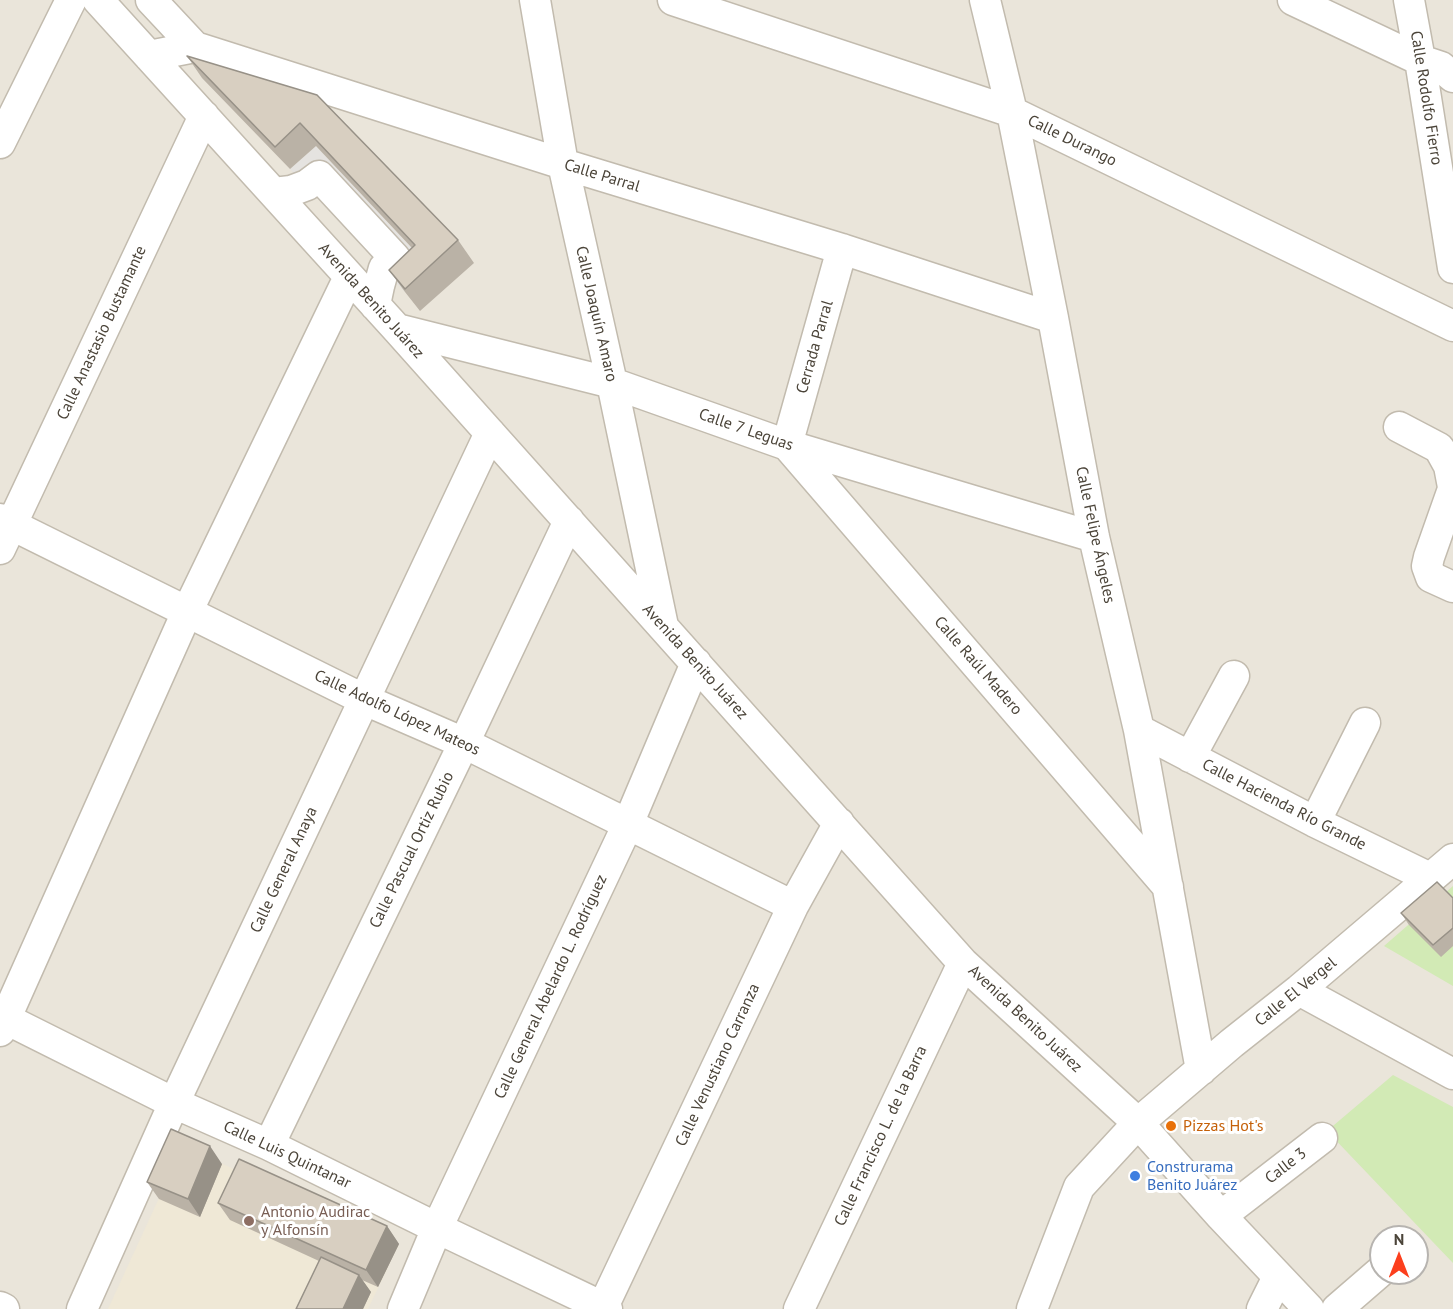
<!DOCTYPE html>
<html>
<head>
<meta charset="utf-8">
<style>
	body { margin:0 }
	#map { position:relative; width:1453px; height:1309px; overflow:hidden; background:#f6f3ec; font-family:"PT Sans",sans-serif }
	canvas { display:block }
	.north { position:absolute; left:1369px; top:1225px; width:60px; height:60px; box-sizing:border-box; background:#fff; border:2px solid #b7b4b0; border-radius:50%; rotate:0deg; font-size:16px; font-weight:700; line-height:24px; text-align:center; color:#4b4439 }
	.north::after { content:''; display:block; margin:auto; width:21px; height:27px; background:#fc3f1d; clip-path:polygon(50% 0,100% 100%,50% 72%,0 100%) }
</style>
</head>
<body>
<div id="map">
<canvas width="1453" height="1309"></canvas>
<div class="north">N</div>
</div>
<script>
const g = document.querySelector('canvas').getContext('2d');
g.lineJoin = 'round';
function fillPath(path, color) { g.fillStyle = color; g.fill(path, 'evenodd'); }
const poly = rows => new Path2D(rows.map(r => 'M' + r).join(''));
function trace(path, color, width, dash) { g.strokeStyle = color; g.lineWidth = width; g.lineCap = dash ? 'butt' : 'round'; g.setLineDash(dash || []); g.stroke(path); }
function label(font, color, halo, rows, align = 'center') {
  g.font = font + ' "PT Sans",sans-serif'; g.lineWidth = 6; g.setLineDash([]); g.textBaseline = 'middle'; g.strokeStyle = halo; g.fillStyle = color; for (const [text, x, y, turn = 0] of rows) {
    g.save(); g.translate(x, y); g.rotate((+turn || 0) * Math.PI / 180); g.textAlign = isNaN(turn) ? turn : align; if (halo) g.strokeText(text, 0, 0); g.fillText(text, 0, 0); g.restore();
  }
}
fillPath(poly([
	[0,0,1453,0,1453,1309,0,1309],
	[1381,1237,1417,1237,1417,1273,1381,1273]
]), '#eae5da');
fillPath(poly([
	[183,1146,399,1244,368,1309,108,1309]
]), '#efe8d6');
fillPath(poly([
	[1453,886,1453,986,1384,946],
	[1393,1075,1453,1107,1453,1263,1327,1131]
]), '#d2eab5');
fillPath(poly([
	[316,146,430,268,405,292,290,169]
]), '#e5e3e0');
const minor = poly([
	[98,0,397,329,963,963,1138,1123,1221,1216,1309,1309],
	[151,0,195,47],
	[535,0,563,164,612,383,663,626],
	[673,0,1012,112,1453,326],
	[985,0,1012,112,1053,318,1094,537,1139,730,1201,1070],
	[1293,0,1420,60,1441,67,1453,77],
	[1409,0,1420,60,1453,268],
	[149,56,195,47,563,164,842,249,1053,318],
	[0,143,71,0],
	[274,193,291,191,307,185,319,176,395,258,384,268,379,286,375,305],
	[842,249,787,445,1168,887],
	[397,329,612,383,787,445,1094,537],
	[1399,427,1439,448,1449,466,1453,487],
	[1453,489,1429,557,1427,566,1431,577,1453,587],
	[0,519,365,700,464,743,793,906],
	[0,549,204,116],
	[1139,730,1315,822,1430,878],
	[1190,757,1234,676],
	[1315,822,1365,723],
	[1299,990,1453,1074],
	[0,1016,174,1103,269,1145,437,1228,607,1309],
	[0,1031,187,612,349,277],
	[269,1145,464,743,569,521],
	[1221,1216,1322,1138],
	[0,1307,4,1309],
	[82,1309,174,1103,490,433],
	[403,1309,437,1228,628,824,696,663],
	[602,1309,793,906,839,823],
	[799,1309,963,963],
	[1032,1309,1079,1187,1138,1123,1232,1043,1299,990,1453,859],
	[1262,1309,1278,1277],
	[1337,1309,1381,1271]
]);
trace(minor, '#c2bbae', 33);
trace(minor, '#fff', 30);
fillPath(poly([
	[187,56,317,95,458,240,474,263,420,311,405,292,389,270,412,248,316,146,290,169,202,78],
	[1453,898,1453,946,1441,957,1409,925,1401,913],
	[222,1164,200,1217,159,1199,147,1182],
	[218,1203,387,1226,399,1244,378,1287,362,1280,371,1292,363,1309,296,1309,319,1261,230,1220]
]), '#bab2a6');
fillPath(poly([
	[210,1146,222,1164,200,1217,188,1199],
	[387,1226,399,1244,378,1287,366,1270],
	[359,1275,371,1292,363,1309,343,1309]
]), '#979187');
const building = poly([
	[187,56,317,95,458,240,405,289,389,270,415,245,300,123,275,147,187,56],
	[1437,882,1453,898,1453,928,1433,945,1401,913,1437,882],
	[171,1129,210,1146,188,1199,147,1182,171,1129],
	[239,1159,387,1226,366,1270,218,1203,239,1159],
	[321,1257,359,1275,343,1309,296,1309,321,1257]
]);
fillPath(building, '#d8cfc1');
trace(building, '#979187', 1.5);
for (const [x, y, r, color] of [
	[1171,1126,6,"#e8710a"],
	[1135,1176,6,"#3f7fe0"],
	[249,1221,6,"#8d6e63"]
]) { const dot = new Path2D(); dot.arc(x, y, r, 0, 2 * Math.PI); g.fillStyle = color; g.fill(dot); trace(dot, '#fff', 2); }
label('16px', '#4b4439', '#fff', [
	["Calle Rodolfo Fierro",1426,98,81],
	["Calle Durango",1072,141,26],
	["Calle Parral",602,176,17],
	["Avenida Benito Juárez",371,301,48],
	["Calle Joaquín Amaro",596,314,77],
	["Calle Anastasio Bustamante",102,333,-65],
	["Cerrada Parral",815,347,-74],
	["Calle 7 Leguas",746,430,19],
	["Calle Felipe Ángeles",1095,535,78],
	["Avenida Benito Juárez",695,662,48],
	["Calle Raúl Madero",978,666,49],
	["Calle Adolfo López Mateos",397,713,25],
	["Calle Hacienda Río Grande",1284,805,27],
	["Calle Pascual Ortiz Rubio",412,850,-64],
	["Calle General Anaya",284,870,-65],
	["Calle General Abelardo L. Rodríguez",551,987,-65],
	["Calle El Vergel",1296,992,-39],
	["Avenida Benito Juárez",1025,1019,43],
	["Calle Venustiano Carranza",718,1065,-65],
	["Calle Francisco L. de la Barra",881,1136,-65],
	["Calle Luis Quintanar",287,1155,25],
	["Calle 3",1286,1166,-38]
]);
label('16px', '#c56008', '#fff', [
	["Pizzas Hot's",1183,1126]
], 'left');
label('16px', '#366cbe', '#fff', [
	["Construrama",1147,1167],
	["Benito Juárez",1147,1185]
], 'left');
label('16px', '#785e54', '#fff', [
	["Antonio Audirac",261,1212],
	["y Alfonsín",261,1230]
], 'left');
</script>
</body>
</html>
